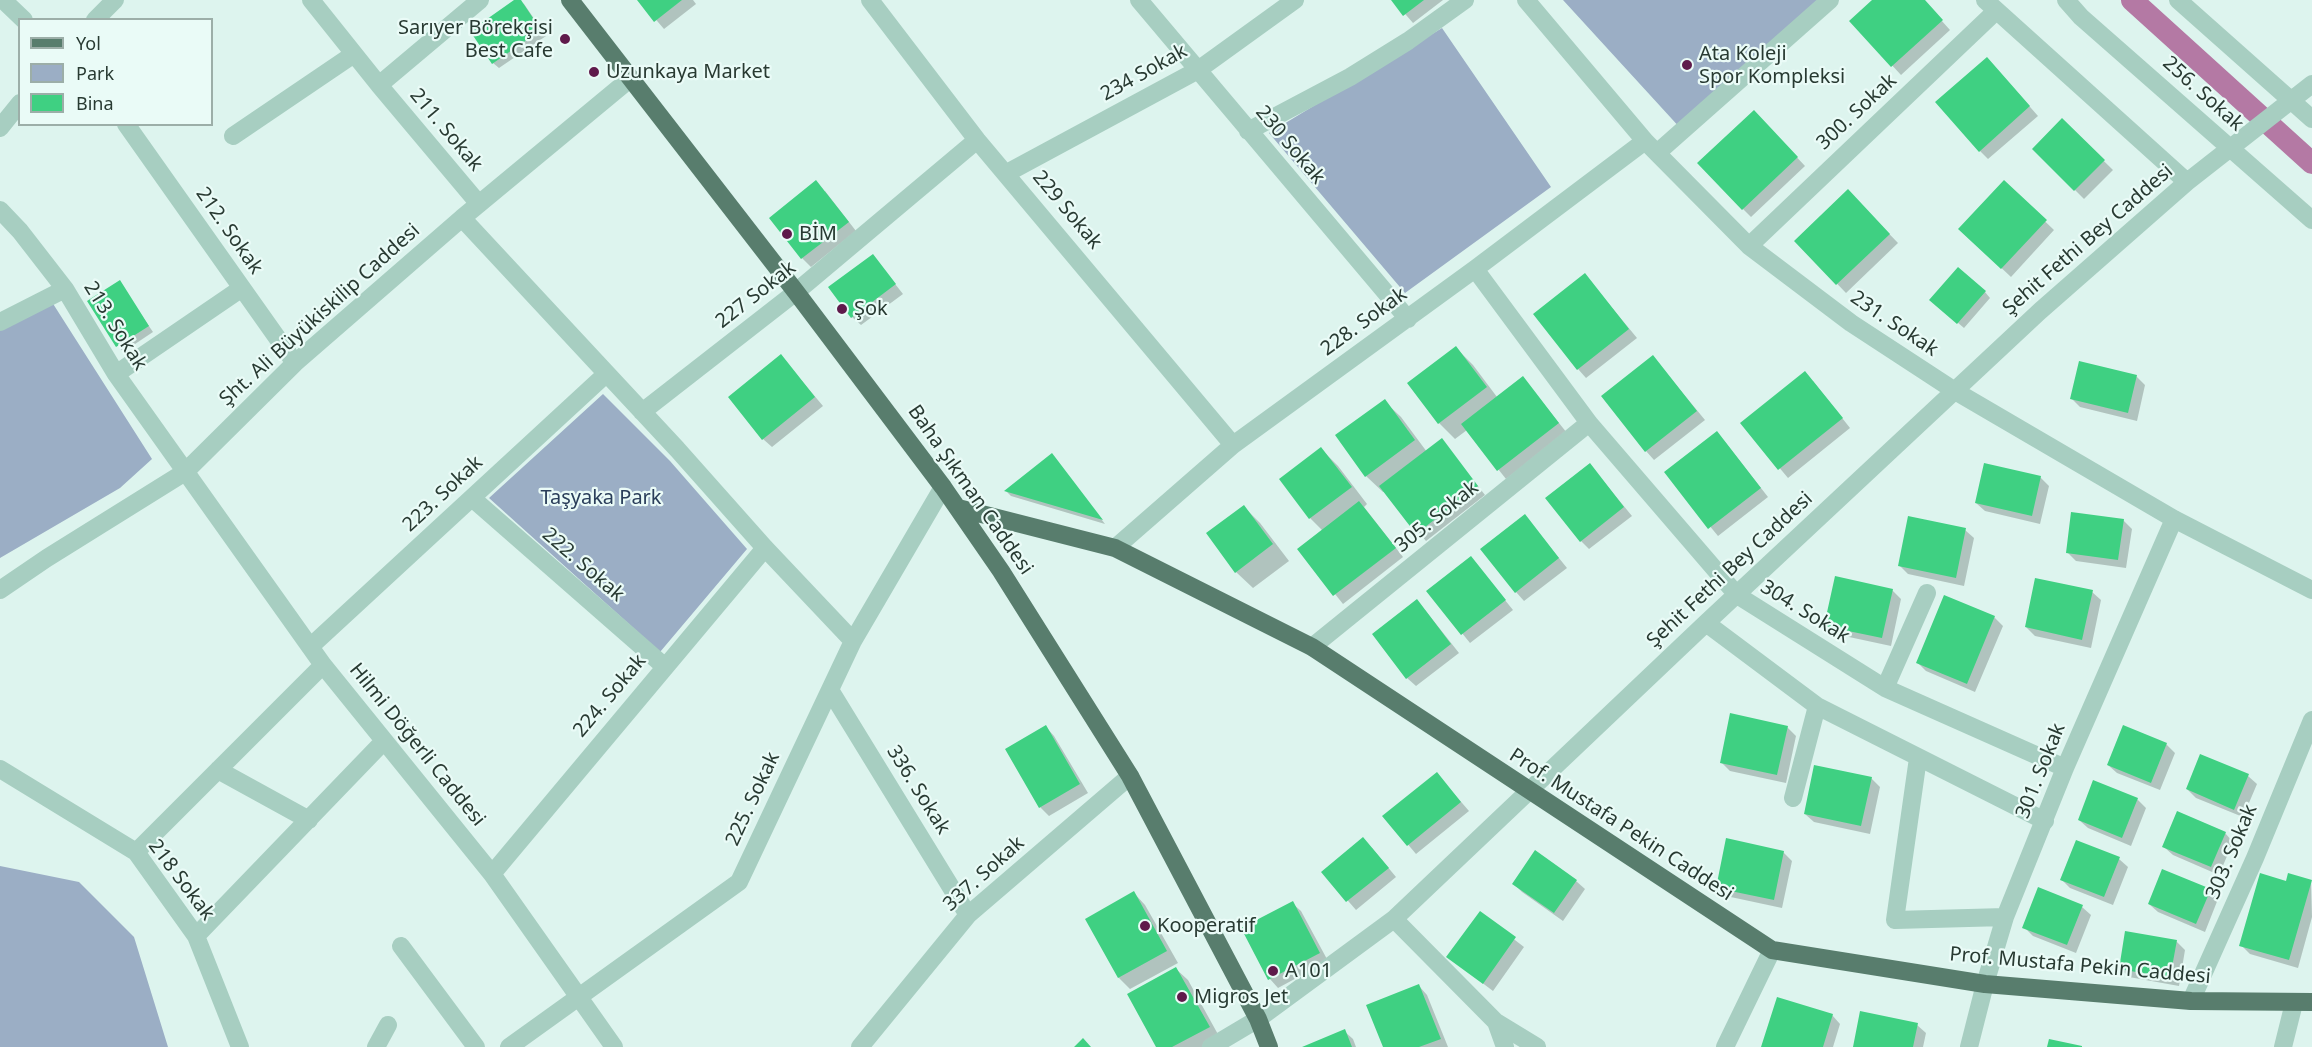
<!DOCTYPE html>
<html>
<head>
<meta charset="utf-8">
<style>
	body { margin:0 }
	#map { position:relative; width:2312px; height:1047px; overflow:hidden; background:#ddf4ee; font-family:"Noto Sans",sans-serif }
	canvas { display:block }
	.legend { position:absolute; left:18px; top:18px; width:195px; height:108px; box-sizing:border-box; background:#eafbf7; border:2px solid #9caea8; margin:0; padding:8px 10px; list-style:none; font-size:18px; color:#283a32 }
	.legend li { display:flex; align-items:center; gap:12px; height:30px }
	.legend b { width:30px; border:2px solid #9caea8 }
</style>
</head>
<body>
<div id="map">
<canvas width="2312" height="1047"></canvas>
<ul class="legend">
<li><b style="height:8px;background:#587d6d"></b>Yol</li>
<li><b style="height:16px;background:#9baec5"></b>Park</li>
<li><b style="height:16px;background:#3fd082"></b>Bina</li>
</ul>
</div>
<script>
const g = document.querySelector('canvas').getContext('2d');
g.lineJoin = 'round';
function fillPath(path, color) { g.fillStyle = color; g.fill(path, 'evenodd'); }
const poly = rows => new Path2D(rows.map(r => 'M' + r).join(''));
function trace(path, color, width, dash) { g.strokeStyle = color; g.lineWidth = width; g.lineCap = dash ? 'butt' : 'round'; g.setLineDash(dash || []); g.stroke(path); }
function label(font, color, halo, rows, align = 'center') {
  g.font = font + ' "Noto Sans",sans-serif'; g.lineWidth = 4.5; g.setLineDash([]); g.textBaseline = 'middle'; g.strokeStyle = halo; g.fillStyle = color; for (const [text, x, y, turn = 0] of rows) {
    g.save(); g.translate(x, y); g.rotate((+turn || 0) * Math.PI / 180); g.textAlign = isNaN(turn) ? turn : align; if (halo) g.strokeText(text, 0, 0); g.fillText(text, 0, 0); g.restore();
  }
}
fillPath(poly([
	[1563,0,1821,0,1682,130],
	[1442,28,1551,187,1405,293,1269,133],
	[50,299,152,459,120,488,0,558,0,326],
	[603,394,670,461,747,549,660,652,489,498],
	[0,866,79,882,134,937,168,1047,0,1047]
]), '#9baec5');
fillPath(poly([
	[517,0,524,4,546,36,499,68,493,63],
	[639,0,693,0,696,4,664,29],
	[1393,0,1443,0,1413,23],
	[1874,0,1923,0,1950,30,1901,75,1851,21],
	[1995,67,2038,116,1988,159,1980,151],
	[1762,120,1805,166,1751,217,1743,209],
	[2062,120,2113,170,2084,199,2034,149],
	[2004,182,2054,230,2011,277,1960,229],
	[825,191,856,231,811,267,802,258],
	[1848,191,1898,243,1846,293,1796,241],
	[873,256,903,294,861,325,852,317],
	[1585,275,1637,338,1586,378,1578,369],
	[119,282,153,332,123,352,89,301],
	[1985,292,1990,298,1964,328,1937,305],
	[1456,348,1473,365,1497,397,1523,378,1567,433,1506,479,1467,430,1455,439,1439,423],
	[781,356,823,406,772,447,763,439],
	[1653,357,1705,420,1654,460,1646,451],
	[2136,376,2145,385,2137,421,2080,407,2072,399],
	[1813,381,1850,428,1788,478,1742,423],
	[1384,401,1401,417,1427,452,1442,440,1485,495,1426,541,1385,491,1383,492,1366,476],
	[1725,442,1768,497,1718,536,1666,473],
	[1321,449,1338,466,1367,504,1364,507,1403,557,1343,604,1299,549,1323,531,1310,518,1281,479],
	[1057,461,1105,524,1011,496,1006,491],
	[1590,465,1632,516,1589,549,1581,541],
	[2040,477,2049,486,2040,524,1985,511,1976,503],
	[1244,507,1260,523,1289,561,1253,588,1236,572],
	[1525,516,1567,568,1524,601,1516,592],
	[2123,520,2132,529,2126,568,2076,561,2067,552],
	[1965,530,1974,538,1964,586,1908,574,1899,565],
	[1471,558,1513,610,1470,643,1428,591],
	[1892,590,1901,599,1891,646,1835,634,1826,626],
	[2092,592,2101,600,2091,648,2035,636,2026,627],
	[1425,610,1459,653,1416,686,1407,678],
	[1994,617,2003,626,1975,692,1926,671,1917,662],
	[1046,727,1054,736,1088,793,1049,816,1040,807],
	[1787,727,1796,736,1786,783,1730,771,1721,762],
	[2166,744,2175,753,2160,790,2117,773,2108,765],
	[1437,774,1469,811,1416,854,1384,816],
	[2248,776,2257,784,2243,817,2196,798,2187,789],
	[1871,778,1880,787,1870,834,1814,822,1805,814],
	[2137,799,2146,808,2131,846,2088,828,2079,820],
	[2225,833,2233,842,2219,875,2173,855,2164,847],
	[1372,848,1396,877,1356,910,1323,872],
	[1783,852,1792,861,1782,908,1726,896,1717,887],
	[2119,859,2128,867,2113,905,2070,888,2061,879],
	[1576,881,1585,889,1563,921,1522,892,1514,884],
	[2311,881,2312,917,2298,968,2250,954,2241,945],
	[2210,890,2218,899,2205,932,2158,912,2149,904],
	[1134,893,1145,905,1178,963,1130,989,1119,978,1087,919],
	[1292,903,1301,911,1328,961,1278,988,1270,979],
	[2082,907,2091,915,2076,953,2033,936,2024,927],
	[1480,913,1524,947,1493,991,1448,957],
	[2176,941,2185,950,2179,986,2129,977,2120,968],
	[1176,969,1188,980,1220,1038,1204,1047,1158,1047],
	[1419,986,1427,995,1448,1047,1385,1047],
	[1832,1015,1840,1024,1833,1047,1763,1047],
	[1917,1025,1926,1033,1923,1047,1854,1047],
	[1344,1031,1353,1039,1356,1047,1306,1047]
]), '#0003');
trace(poly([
	[2132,0,2312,163]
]), '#b479a4', 22);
fillPath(poly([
	[514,0,521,0,541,30,492,64,470,31],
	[637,0,682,0,654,22],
	[1391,0,1424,0,1403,16],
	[1872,0,1925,0,1943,20,1891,67,1849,21],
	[1987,57,2030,106,1979,152,1935,102],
	[1754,110,1798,157,1742,210,1697,163],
	[2062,118,2105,160,2074,191,2032,149],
	[816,180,849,222,801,259,769,218],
	[2004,180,2047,220,2001,269,1958,229],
	[1848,189,1890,234,1836,285,1794,241],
	[873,254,896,284,851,318,828,287],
	[1958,267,1986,291,1957,324,1929,300],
	[1585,273,1629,329,1577,370,1533,314],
	[120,280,149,326,116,347,87,301],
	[1456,346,1487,387,1438,424,1407,383],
	[781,354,815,397,762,440,728,397],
	[1653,355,1697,411,1645,452,1601,396],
	[2079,361,2137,375,2128,413,2070,399],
	[1805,371,1843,418,1778,470,1740,423],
	[1523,376,1559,423,1497,471,1461,424],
	[1385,399,1415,440,1365,477,1335,435],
	[1717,431,1761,488,1708,529,1664,472],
	[1442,438,1478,486,1416,534,1379,486],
	[1321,447,1352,487,1309,519,1279,479],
	[1052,453,1103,520,1004,491],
	[1590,463,1624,507,1580,542,1545,498],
	[1984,463,2041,476,2032,516,1975,503],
	[1359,501,1396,548,1333,596,1297,549],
	[1244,505,1273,544,1235,573,1206,533],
	[2071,512,2124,519,2118,560,2066,553],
	[1525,514,1559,558,1515,593,1480,549],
	[1908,516,1966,528,1956,578,1898,566],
	[1471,556,1506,600,1461,635,1426,591],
	[1835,576,1893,589,1882,638,1824,626],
	[2035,578,2093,590,2082,640,2025,627],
	[1944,595,1995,616,1967,684,1916,663],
	[1417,599,1451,644,1406,679,1372,634],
	[1730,713,1788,726,1777,775,1720,763],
	[1046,725,1080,784,1039,808,1005,749],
	[2123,725,2167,743,2151,783,2107,765],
	[2200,754,2249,774,2234,810,2186,789],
	[1814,765,1872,777,1861,826,1804,814],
	[1437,772,1461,802,1407,846,1382,816],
	[2093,780,2138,798,2122,838,2078,820],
	[2177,811,2226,832,2211,867,2162,847],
	[1363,837,1389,868,1346,902,1321,872],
	[1726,838,1784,851,1774,900,1716,888],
	[2076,840,2120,857,2104,897,2060,880],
	[1535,850,1577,880,1554,913,1512,884],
	[2162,869,2211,889,2196,924,2148,904],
	[2260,873,2286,881,2288,873,2312,880,2289,960,2239,946],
	[2038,887,2083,905,2067,945,2022,928],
	[1134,891,1167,951,1118,978,1085,919],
	[1293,901,1320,953,1268,980,1241,928],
	[1480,911,1516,937,1483,984,1446,957],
	[2125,931,2177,940,2170,978,2119,969],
	[1176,967,1210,1027,1172,1047,1156,1047,1127,994],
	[1419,984,1441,1039,1419,1047,1383,1047,1366,1005],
	[1777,997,1833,1014,1823,1047,1761,1047],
	[1860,1011,1918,1023,1913,1047,1853,1047],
	[1345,1029,1352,1047,1302,1047],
	[1083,1038,1091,1047,1074,1047],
	[2049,1039,2082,1046,2082,1047,2047,1047]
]), '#3fd082');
trace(poly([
	[3,0,24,20],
	[311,0,379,85,479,204],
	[870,0,977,140,1233,445],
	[1139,0,1408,319],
	[1526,0,1645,141,1749,246,1851,323,1955,391,2174,519,2312,590],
	[1985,0,2187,182],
	[2066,0,2081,17,2312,220],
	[2178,0,2312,119],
	[95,20,115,0],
	[379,85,480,0],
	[126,124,295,363],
	[0,128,20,103],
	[1248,131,1350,77,1408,41,1465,0],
	[233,136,354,54],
	[1657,153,1830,0],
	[1007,173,1198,70,1295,0],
	[0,210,20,231,65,289,116,374,323,665,492,874,614,1047],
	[462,218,677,449,765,548,853,641],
	[1749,246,1996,11],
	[1475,269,1589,423,1737,595,1885,688,2065,768],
	[0,322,65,289],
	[116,374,242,288],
	[642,412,796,292,977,140],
	[472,498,664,666],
	[1115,548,1233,445,1475,269,1645,141],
	[0,590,47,558,185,472,295,363,462,218,631,78],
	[1706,623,1817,706,2045,821],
	[310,647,606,374],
	[1312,647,1589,423],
	[1885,688,1927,593],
	[830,690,968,915],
	[1918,758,1895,920,2005,917],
	[0,769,136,852,196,936,240,1047],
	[218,770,309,820],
	[1793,798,1817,706],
	[136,852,323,665],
	[492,874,765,548],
	[1394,919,1496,1022,1537,1047],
	[196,936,384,741],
	[401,946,476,1047],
	[2191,1001,2255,858,2312,720],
	[1496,1022,1505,1047],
	[376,1047,388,1025],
	[509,1047,739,882,853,641,943,487],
	[860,1047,968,915,1130,776],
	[1211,1047,1258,1019,1394,919,1706,623,2040,311,2187,182,2312,84],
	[1725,1047,1772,950],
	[1969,1047,1985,984,2005,917,2065,768,2174,519],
	[2283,1047,2294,1003]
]), '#a7cec1', 18);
trace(poly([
	[570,0,796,292,943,487,1001,571,1130,776,1258,1019,1269,1047],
	[958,508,1115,548,1312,647,1772,950,1985,984,2191,1001,2312,1002]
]), '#587d6d', 18);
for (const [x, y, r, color] of [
	[565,39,6,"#5f1a4b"],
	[1687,65,6,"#5f1a4b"],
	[594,72,6,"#5f1a4b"],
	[787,234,6,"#5f1a4b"],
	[842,309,6,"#5f1a4b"],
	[1145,926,6,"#5f1a4b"],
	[1273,971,6,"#5f1a4b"],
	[1182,997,6,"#5f1a4b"]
]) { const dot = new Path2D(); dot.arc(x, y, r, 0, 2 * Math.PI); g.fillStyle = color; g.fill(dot); trace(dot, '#eafbf7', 2); }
label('20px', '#283a32', '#eafbf7', [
	["Sarıyer Börekçisi",553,28,"right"],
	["Best Cafe",553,51,"right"],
	["Ata Koleji",1699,54],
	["Spor Kompleksi",1699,77],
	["Uzunkaya Market",606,72],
	["BİM",799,234],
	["Şok",854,309],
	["Kooperatif",1157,926],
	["A101",1285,971],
	["Migros Jet",1194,997]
], 'left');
label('20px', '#283a32', '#eafbf7', [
	["234 Sokak",1144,73,-29],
	["256. Sokak",2203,94,42],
	["300. Sokak",1857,112,-43],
	["211. Sokak",446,130,50],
	["230 Sokak",1290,145,50],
	["229 Sokak",1067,210,50],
	["212. Sokak",229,231,55],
	["Şehit Fethi Bey Caddesi",2088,240,-41],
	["227 Sokak",756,295,-38],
	["Şht. Ali Büyükiskilip Caddesi",320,315,-42],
	["228. Sokak",1364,322,-36],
	["231. Sokak",1894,324,34],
	["213. Sokak",115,326,58],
	["Baha Şıkman Caddesi",970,490,55],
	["223. Sokak",443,494,-43],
	["305. Sokak",1437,517,-39],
	["222. Sokak",583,565,41],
	["Şehit Fethi Bey Caddesi",1730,570,-43],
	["304. Sokak",1805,612,32],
	["224. Sokak",610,696,-50],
	["Hilmi Döğerli Caddesi",417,745,51],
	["301. Sokak",2041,771,-68],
	["336. Sokak",918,790,58],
	["225. Sokak",753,799,-65],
	["Prof. Mustafa Pekin Caddesi",1621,825,33],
	["303. Sokak",2232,852,-67],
	["337. Sokak",984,874,-42],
	["218 Sokak",181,880,53],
	["Prof. Mustafa Pekin Caddesi",2080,966,5]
]);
label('20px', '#2a3e5a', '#eafbf7', [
	["Taşyaka Park",601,498]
]);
</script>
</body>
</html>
